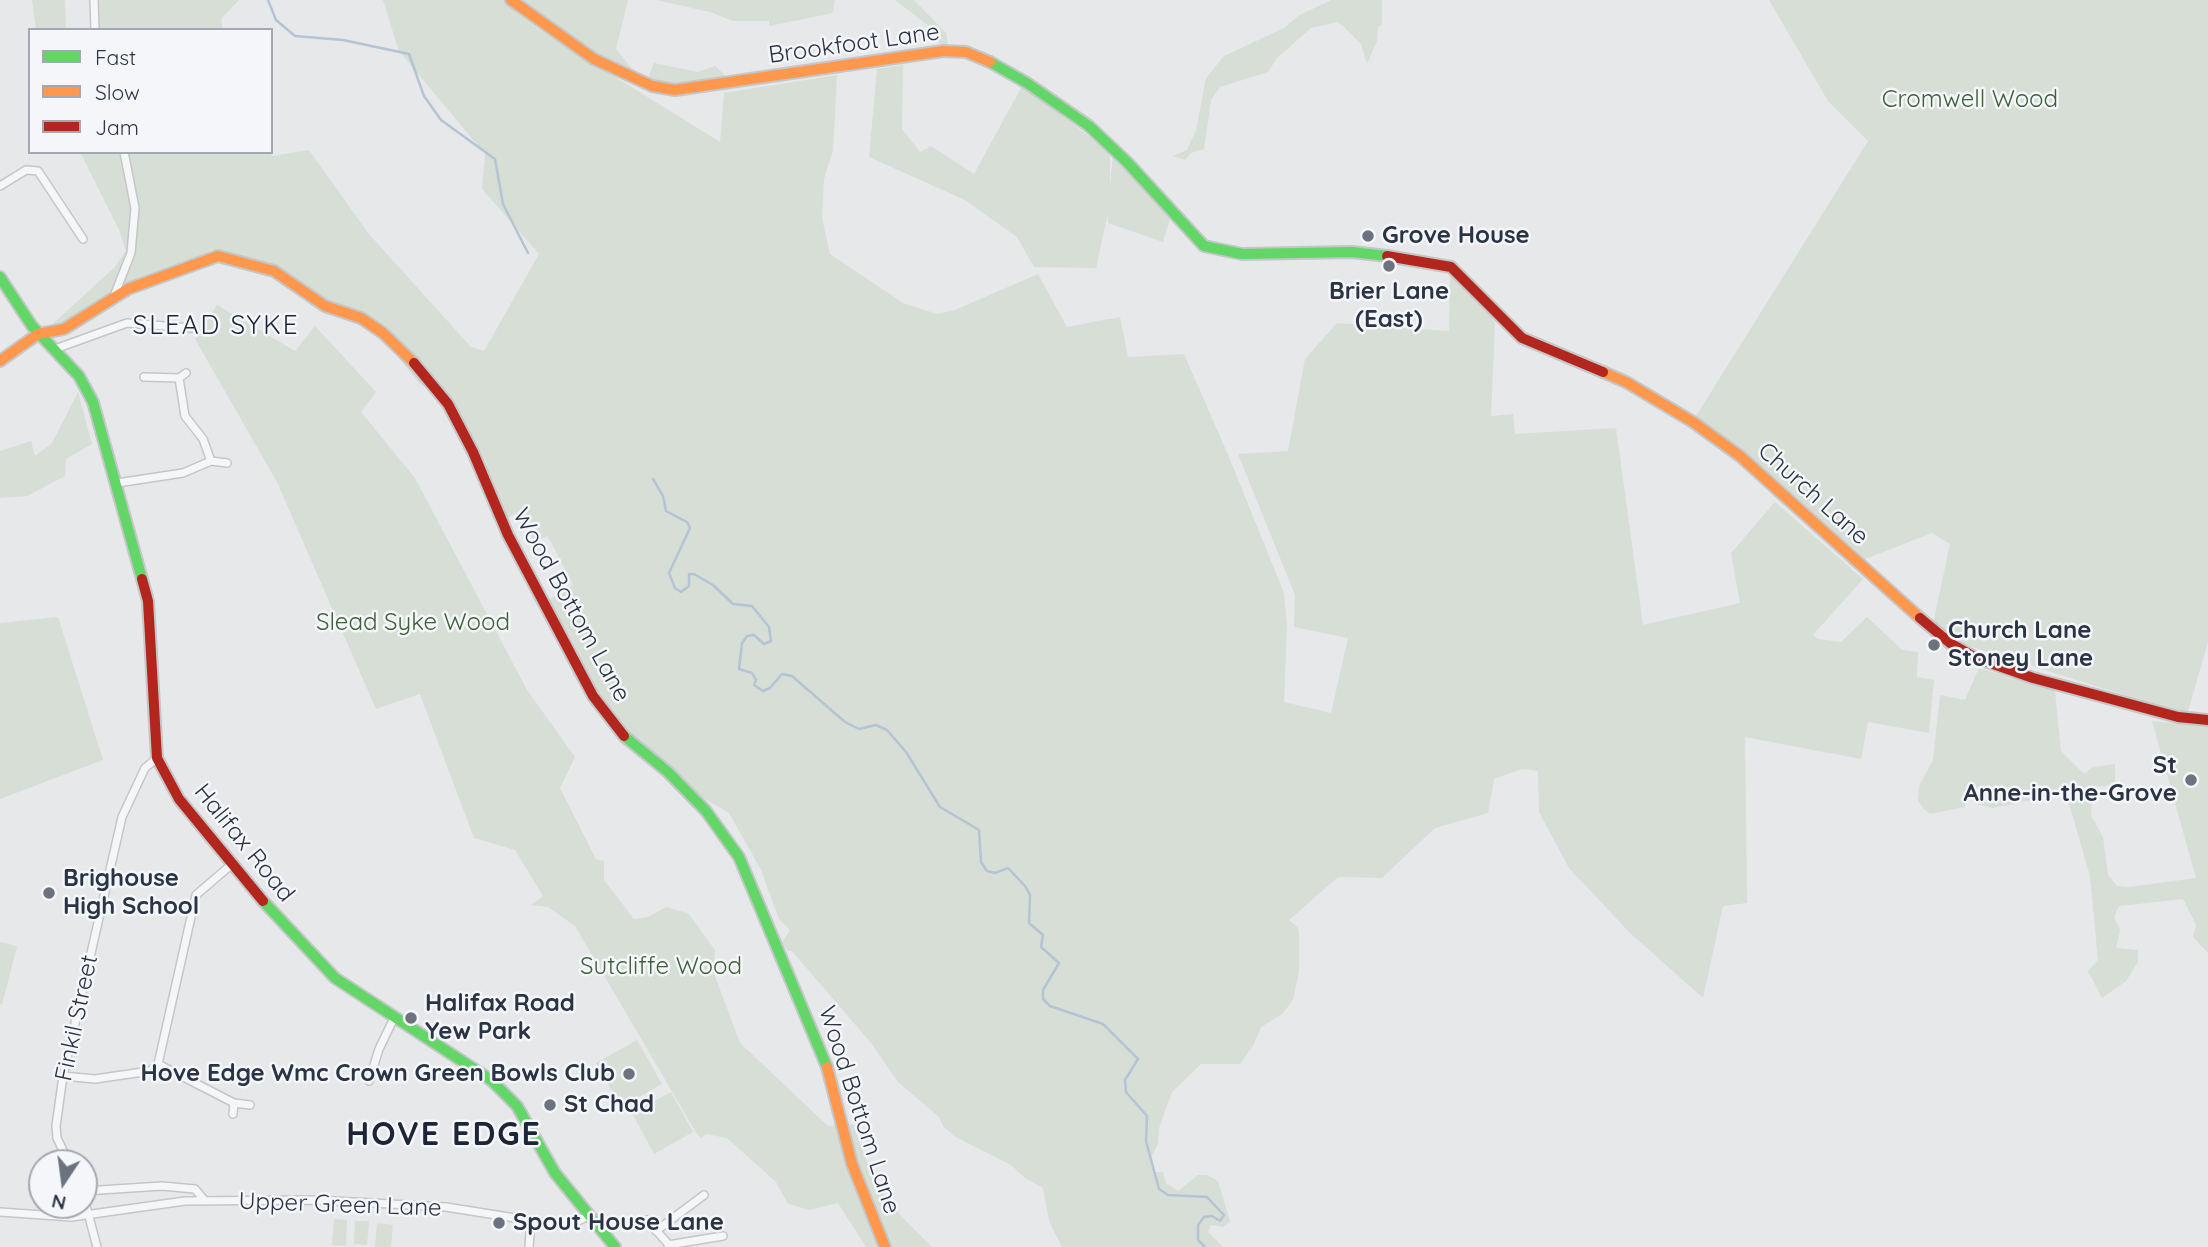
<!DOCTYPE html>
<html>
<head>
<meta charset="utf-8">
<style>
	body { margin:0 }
	#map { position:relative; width:2208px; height:1247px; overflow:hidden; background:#e6e8ea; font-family:Quicksand,sans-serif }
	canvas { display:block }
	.legend { position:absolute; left:28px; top:28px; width:245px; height:126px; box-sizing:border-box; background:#f4f6f9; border:2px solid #a4a8b1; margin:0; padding:9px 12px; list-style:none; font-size:21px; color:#2b3445 }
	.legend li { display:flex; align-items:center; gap:14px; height:35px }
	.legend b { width:35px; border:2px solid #a4a8b1 }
	.north { position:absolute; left:28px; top:1149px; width:70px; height:70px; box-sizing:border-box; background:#f4f6f9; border:2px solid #a4a8b1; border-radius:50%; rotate:193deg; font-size:19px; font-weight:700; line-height:28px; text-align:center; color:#2b3445 }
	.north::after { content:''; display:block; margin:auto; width:24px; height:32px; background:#6c737f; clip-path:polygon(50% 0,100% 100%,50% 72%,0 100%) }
</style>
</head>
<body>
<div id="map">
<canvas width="2208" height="1247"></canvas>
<ul class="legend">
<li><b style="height:9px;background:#63d668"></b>Fast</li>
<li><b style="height:9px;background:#ff974d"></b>Slow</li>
<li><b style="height:9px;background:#b3261e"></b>Jam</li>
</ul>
<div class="north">N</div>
</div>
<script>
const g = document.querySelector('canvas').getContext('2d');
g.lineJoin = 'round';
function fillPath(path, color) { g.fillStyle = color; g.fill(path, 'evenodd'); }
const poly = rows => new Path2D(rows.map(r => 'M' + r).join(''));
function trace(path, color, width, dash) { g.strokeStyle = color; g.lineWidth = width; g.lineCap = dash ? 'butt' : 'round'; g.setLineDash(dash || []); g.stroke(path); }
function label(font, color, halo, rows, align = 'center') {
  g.font = font + ' Quicksand,sans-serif'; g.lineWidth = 5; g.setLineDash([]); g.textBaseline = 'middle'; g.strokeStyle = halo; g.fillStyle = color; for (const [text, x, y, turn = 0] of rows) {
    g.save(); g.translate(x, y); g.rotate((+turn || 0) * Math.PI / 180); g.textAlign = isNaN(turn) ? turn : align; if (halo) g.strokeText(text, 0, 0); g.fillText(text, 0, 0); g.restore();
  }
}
fillPath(poly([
	[32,0,65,0,66,30,36,30],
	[98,0,239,0,221,19,223,30,98,30],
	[383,0,506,0,514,11,541,31,720,142,724,93,837,75,833,151,824,179,822,218,830,254,903,303,937,314,955,310,1038,274,1067,327,1120,317,1128,357,1184,354,1229,457,1284,593,1287,626,1284,702,1331,713,1348,638,1294,627,1295,595,1238,454,1288,451,1305,359,1337,323,1449,331,1450,276,1475,293,1495,323,1491,416,1513,414,1515,434,1616,428,1643,625,1740,603,1731,553,1775,502,1863,579,1813,635,1818,639,1841,642,1867,617,1902,650,1918,652,1917,677,1934,680,1929,733,1868,722,1861,759,1745,737,1747,903,1723,906,1703,998,1629,932,1569,868,1539,812,1538,771,1522,769,1494,779,1488,813,1435,828,1382,878,1338,877,1289,920,1298,928,1299,937,1299,972,1293,1000,1282,1014,1261,1027,1253,1046,1240,1064,1201,1064,1172,1092,1159,1128,1158,1144,1151,1157,1155,1172,1163,1172,1166,1183,1178,1191,1198,1175,1207,1175,1218,1181,1230,1221,1223,1227,1211,1225,1208,1232,1223,1247,1062,1247,1049,1221,1043,1188,1025,1178,1011,1165,954,1136,943,1126,939,1117,898,1082,871,1043,792,951,788,951,782,942,790,930,779,919,761,870,729,813,700,796,661,757,626,733,601,702,573,642,548,600,573,585,551,542,547,536,535,542,519,512,505,519,493,494,486,462,451,404,419,383,381,336,277,269,244,257,212,250,193,262,108,293,53,330,46,330,115,267,126,251,119,230,80,152,270,152,272,156,309,150,368,233,471,347,484,351,539,254,482,189,485,154,399,51],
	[521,0,628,0,616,49,633,70,632,73,585,49],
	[656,0,835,0,833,13,769,26,769,21,733,21,710,12],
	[895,0,914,0,946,33,948,44,940,44,929,26],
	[1331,0,1382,0,1382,25,1378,27,1377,41,1367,64,1361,44,1343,26,1337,22,1311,28,1277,58,1268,72,1220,87,1211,100,1204,149,1191,153,1185,160,1173,156,1187,150,1196,130,1206,78,1224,56,1284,28,1298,16],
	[1769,0,2208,0,2208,642,2187,715,1969,646,1933,624,1950,544,1932,533,1865,559,1768,472,1696,416,1868,141,1828,101],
	[654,63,698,72,715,66,725,75,723,78,679,86,661,84,648,78],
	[903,65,902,129,920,152,931,146,974,174,1022,86,1110,152,1110,186,1113,154,1170,219,1163,242,1108,223,1108,213,1096,268,1034,267,1017,237,965,200,869,157,877,69],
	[217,305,295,351,315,326,376,392,361,412,415,478,527,690,575,757,560,788,596,859,604,861,604,880,634,919,648,917,666,907,688,913,715,950,713,971,740,1043,828,1126,853,1124,874,1181,902,1217,932,1247,866,1247,838,1203,810,1210,788,1204,776,1182,727,1138,706,1134,701,1138,697,1134,575,926,548,907,531,905,543,896,515,850,474,838,420,694,376,709,277,482,195,339],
	[78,392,92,444,66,459,65,476,27,496,0,498,0,451,31,441,35,456,52,443],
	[58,617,103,760,0,799,0,623],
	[1979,668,2055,691,2061,751,2084,774,2093,767,2115,764,2115,785,2088,787,2092,799,2091,815,2103,837,2108,875,2117,886,2129,887,2196,878,2152,721,2208,727,2208,953,2193,937,2196,925,2183,899,2119,906,2114,917,2120,930,2116,948,2138,950,2138,962,2126,981,2102,998,2088,971,2098,960,2090,876,2066,793,1992,808,1978,804,1974,793,1966,795,1965,807,1930,814,1924,809,1918,801,1919,786,1933,760,1940,695,1965,700],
	[0,942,17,946,2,1005,0,1004],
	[637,1040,662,1084,621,1107,596,1063],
	[671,1092,693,1132,654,1154,632,1113],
	[334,1219,347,1220,346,1246,332,1245],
	[355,1221,369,1221,367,1245,354,1244],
	[377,1223,393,1225,391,1247,375,1247]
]), '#d6ded6');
trace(poly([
	[268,0,276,20,295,36,343,40,409,54,424,96,441,120,495,159,503,204,528,253],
	[653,479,663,496,666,511,687,522,690,528,669,573,675,588,681,592,689,586,689,574,694,574,713,585,733,604,752,606,769,627,771,641,764,644,754,635,747,636,742,643,739,669,752,673,756,680,754,685,763,691,770,688,782,674,792,676,845,722,859,729,876,725,887,730,906,752,940,807,979,830,981,862,987,871,995,873,1008,868,1025,886,1030,895,1029,923,1043,935,1041,947,1059,963,1043,990,1043,999,1050,1006,1103,1024,1138,1059,1125,1080,1126,1092,1147,1116,1146,1141,1159,1189,1168,1195,1207,1197,1224,1215,1220,1221,1212,1216,1204,1217,1198,1225,1198,1240,1205,1247]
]), '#b4c4d5', 2.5);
const street = poly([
	[94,0,95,30],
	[0,186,26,170,38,171,83,239],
	[114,296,131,253,135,208,124,152],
	[55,349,127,323,191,328],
	[144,377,179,378,186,373],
	[179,378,185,416,203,439,211,461],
	[117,483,183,473,211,461,227,463],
	[158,1064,234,1103,250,1105],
	[63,1076,95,1079,150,1071,158,1064,196,895,231,865],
	[369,1081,379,1049,394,1018],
	[233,1114,234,1103],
	[69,1163,57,1138,56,1126,63,1076,122,817,145,768,157,758],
	[84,1191,162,1186,195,1189,205,1201],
	[84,1198,97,1247],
	[0,1212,71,1217,185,1201,316,1200,446,1207,559,1225,576,1222,588,1216],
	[647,1220,670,1246],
	[656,1231,704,1195],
	[668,1245,723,1236],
	[529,1247,531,1220]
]);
const fast = poly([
	[990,62,1027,83,1089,126,1127,162,1204,246,1242,254,1352,252,1387,256],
	[0,277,32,326,79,376,93,402,142,579],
	[624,736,668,772,706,811,739,857,827,1067],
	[263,901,335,978,491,1080,517,1106,555,1173,615,1247]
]);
const slow = poly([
	[511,0,594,59,652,86,675,90,943,51,966,52,990,62],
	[0,361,38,334,64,329,128,289,218,256,274,271,325,306,361,318,383,333,414,363],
	[1603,372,1626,382,1693,422,1740,456,1920,618],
	[827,1067,852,1164,885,1247]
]);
const jam = poly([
	[1387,256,1451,267,1522,338,1603,372],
	[414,363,448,404,473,452,508,535,593,696,624,736],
	[142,579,148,601,157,758,179,799,263,901],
	[1920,618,1950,643,1976,658,2033,678,2178,717,2208,720]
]);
trace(street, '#c4c6c8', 10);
trace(fast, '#c4c6c8', 14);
trace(slow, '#c4c6c8', 14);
trace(jam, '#c4c6c8', 14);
trace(street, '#f5f6f7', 7);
trace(fast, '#63d668', 10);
trace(slow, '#ff974d', 10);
trace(jam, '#b3261e', 10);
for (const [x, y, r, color] of [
	[1368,236,7,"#6c737f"],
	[1389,266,7,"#6c737f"],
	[1934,645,7,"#6c737f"],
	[2191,780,7,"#6c737f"],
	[49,893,7,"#6c737f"],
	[411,1018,7,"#6c737f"],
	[629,1074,7,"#6c737f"],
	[550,1105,7,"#6c737f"],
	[499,1223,7,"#6c737f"]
]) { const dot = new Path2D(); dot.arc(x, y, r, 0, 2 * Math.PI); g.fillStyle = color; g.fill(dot); trace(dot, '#f4f6f9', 2.5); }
label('24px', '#2b3445', '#f4f6f9', [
	["Brookfoot Lane",854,44,-8],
	["Church Lane",1813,494,42],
	["Wood Bottom Lane",571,605,61],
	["Halifax Road",244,843,51],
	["Finkil Street",77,1018,-78],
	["Wood Bottom Lane",859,1110,72],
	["Upper Green Lane",340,1205,2]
]);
label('24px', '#3f6138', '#f4f6f9', [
	["Cromwell Wood",1970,100],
	["Slead Syke Wood",413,623],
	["Sutcliffe Wood",661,967]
]);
label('bold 24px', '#2b3445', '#f4f6f9', [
	["Grove House",1382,236],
	["Brier Lane",1389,292,"center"],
	["(East)",1389,320,"center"],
	["Church Lane",1948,631],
	["Stoney Lane",1948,659],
	["St",2177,766,"right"],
	["Anne-in-the-Grove",2177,794,"right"],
	["Brighouse",63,879],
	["High School",63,907],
	["Halifax Road",425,1004],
	["Yew Park",425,1032],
	["Hove Edge Wmc Crown Green Bowls Club",615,1074,"right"],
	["St Chad",564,1105],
	["Spout House Lane",513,1223]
], 'left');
g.letterSpacing = '2px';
label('26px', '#1d2536', '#f4f6f9', [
	["SLEAD SYKE",216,326]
]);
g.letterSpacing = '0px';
g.letterSpacing = '2px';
label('bold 32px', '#1d2536', '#f4f6f9', [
	["HOVE EDGE",444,1135]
]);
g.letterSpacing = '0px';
</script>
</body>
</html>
